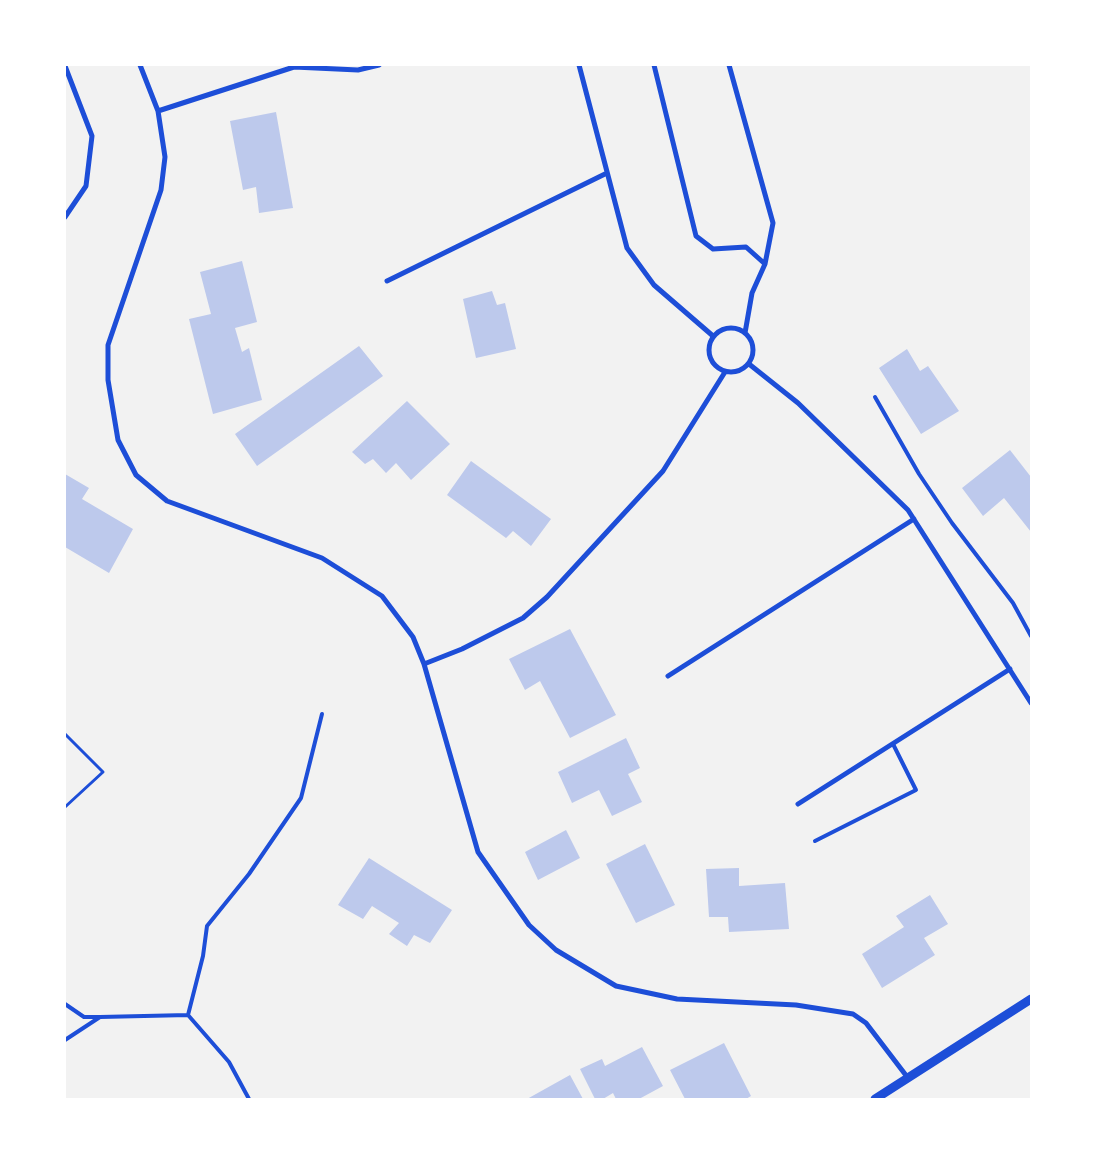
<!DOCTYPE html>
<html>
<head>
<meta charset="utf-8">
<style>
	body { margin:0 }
	#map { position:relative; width:1096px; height:1164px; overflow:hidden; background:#f2f2f2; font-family:"Zilla Slab",serif }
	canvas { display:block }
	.frame { position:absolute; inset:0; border:66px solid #fff; pointer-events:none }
</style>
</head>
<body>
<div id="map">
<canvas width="1096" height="1164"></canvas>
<div class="frame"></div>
</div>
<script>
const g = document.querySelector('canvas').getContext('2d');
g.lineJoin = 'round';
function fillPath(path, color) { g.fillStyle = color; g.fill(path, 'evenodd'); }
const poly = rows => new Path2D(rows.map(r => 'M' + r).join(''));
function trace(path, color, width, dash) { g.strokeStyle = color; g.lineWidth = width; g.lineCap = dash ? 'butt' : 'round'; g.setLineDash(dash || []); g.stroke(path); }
fillPath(poly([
	[276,112,293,208,259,213,256,187,243,190,230,121],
	[242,261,257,322,235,328,242,352,249,348,262,400,213,414,189,319,211,314,200,272],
	[492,291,497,305,505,303,516,349,476,358,463,299],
	[359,346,383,376,257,466,235,434],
	[907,349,920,371,928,366,959,411,921,434,879,368],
	[407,401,450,444,411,480,396,463,386,473,373,459,365,464,352,452],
	[1010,450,1031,477,1031,532,1004,498,983,516,962,488],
	[471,461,551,519,531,546,513,531,506,538,447,495],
	[65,474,89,488,82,499,133,529,109,573,65,547],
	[570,629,616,715,570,738,540,681,525,690,509,659],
	[626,738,640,768,628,774,642,802,612,816,599,790,572,803,558,772],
	[566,830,580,858,538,880,525,852],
	[645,844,675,905,636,923,606,864],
	[369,858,452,910,430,943,414,935,407,946,389,934,399,923,372,906,363,919,338,905],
	[739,868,739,886,785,883,789,929,729,932,728,917,709,917,706,869],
	[930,895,948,924,924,938,935,955,882,988,862,954,904,927,896,916],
	[724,1043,751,1096,746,1099,685,1099,670,1070],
	[642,1047,663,1086,639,1099,616,1099,613,1093,603,1099,595,1099,580,1069,602,1059,605,1066],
	[570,1075,583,1099,527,1099]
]), '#bdc9ec');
trace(poly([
	[65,734,103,772,65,807]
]), '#1d4ed8', 3);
trace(poly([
	[875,397,919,474,952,523,1013,603,1031,636],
	[815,841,916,790,893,744],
	[65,1004,84,1017,100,1017],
	[188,1015,229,1062,249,1099],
	[65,1040,100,1017,188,1015,203,956,207,926,249,874,301,798,322,714]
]), '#1d4ed8', 4);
trace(poly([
	[140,65,158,111,165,157,161,190,108,345,108,380,118,440,136,475,167,501,322,558,382,596,413,637,424,664,478,852,529,925,556,950,616,986,677,999,796,1005,853,1014,866,1023,908,1078],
	[579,65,627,248,654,285,713,336],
	[654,65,696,236,713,249,746,247,765,264],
	[729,65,773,223,765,264,752,293,745,333],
	[65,66,92,136,86,186,65,217],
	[158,111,294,67,358,70,379,65],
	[387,281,607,173],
	'709 350a22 22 0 1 1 44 0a22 22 0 1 1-44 0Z',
	[749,364,798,403,908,510,1031,703],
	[424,664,462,649,523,618,547,597,663,471,725,372],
	[668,676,914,519],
	[798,804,1010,669]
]), '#1d4ed8', 5);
trace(poly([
	[875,1099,1031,999]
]), '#1d4ed8', 9);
</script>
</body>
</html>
